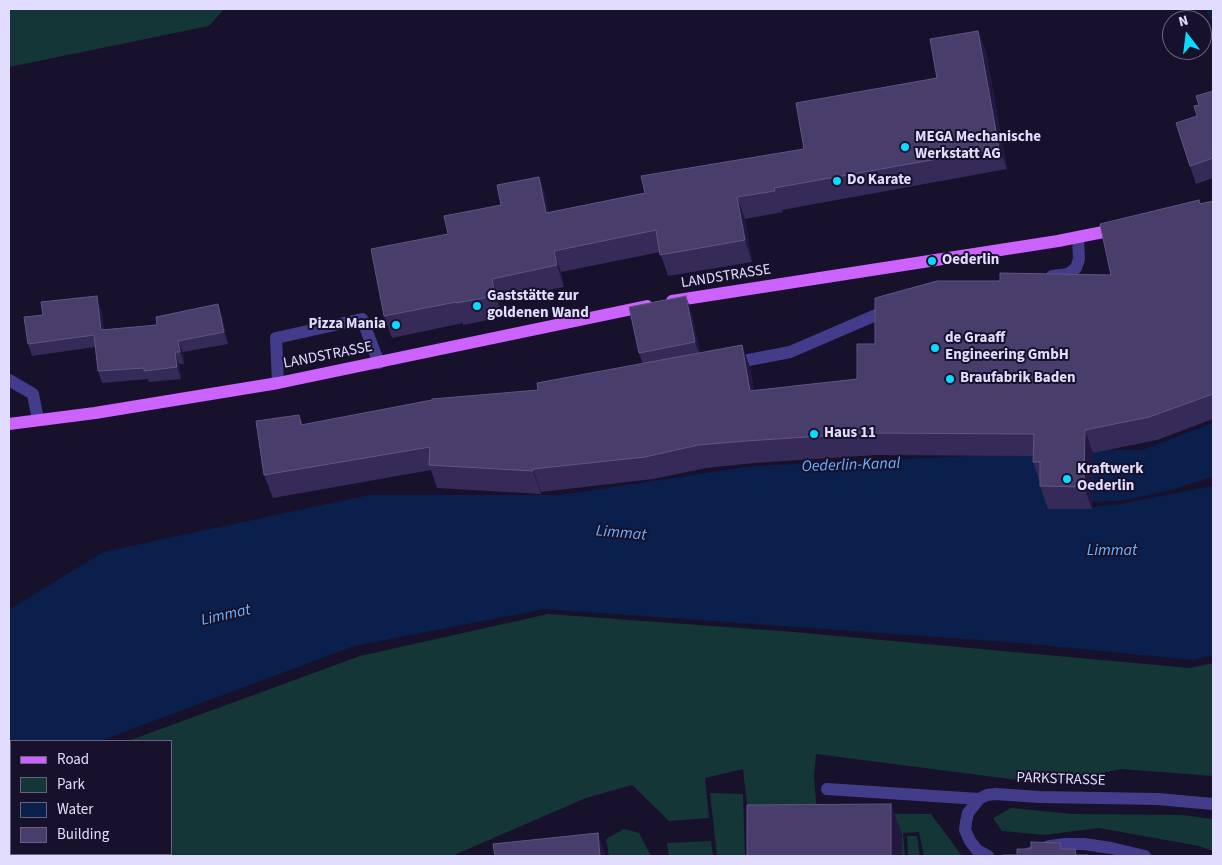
<!DOCTYPE html>
<html>
<head>
<meta charset="utf-8">
<style>
	body { margin:0 }
	#map { position:relative; width:1222px; height:865px; overflow:hidden; background:#17112c; font-family:"Source Sans 3",sans-serif }
	canvas { display:block }
	.frame { position:absolute; inset:0; border:10px solid #e2dcff; pointer-events:none }
	.legend { position:absolute; left:10px; top:740px; width:162px; height:115px; box-sizing:border-box; background:#17112c; border:1px solid #686280; margin:0; padding:6px 9px; list-style:none; font-size:15px; color:#e2dcff }
	.legend li { display:flex; align-items:center; gap:10px; height:25px }
	.legend b { width:25px; border:1px solid #686280 }
	.north { position:absolute; left:1162px; top:10px; width:50px; height:50px; box-sizing:border-box; background:#17112c; border:1px solid #686280; border-radius:50%; rotate:345deg; font-size:14px; font-weight:700; line-height:20px; text-align:center; color:#e2dcff }
	.north::after { content:''; display:block; margin:auto; width:18px; height:22px; background:#08dbff; clip-path:polygon(50% 0,100% 100%,50% 72%,0 100%) }
</style>
</head>
<body>
<div id="map">
<canvas width="1222" height="865"></canvas>
<div class="frame"></div>
<ul class="legend">
<li><b style="height:6px;background:#cc63ff"></b>Road</li>
<li><b style="height:14px;background:#143636"></b>Park</li>
<li><b style="height:14px;background:#0a1f4c"></b>Water</li>
<li><b style="height:14px;background:#483d6b"></b>Building</li>
</ul>
<div class="north">N</div>
</div>
<script>
const g = document.querySelector('canvas').getContext('2d');
g.lineJoin = 'round';
function fillPath(path, color) { g.fillStyle = color; g.fill(path, 'evenodd'); }
const poly = rows => new Path2D(rows.map(r => 'M' + r).join(''));
function trace(path, color, width, dash) { g.strokeStyle = color; g.lineWidth = width; g.lineCap = dash ? 'butt' : 'round'; g.setLineDash(dash || []); g.stroke(path); }
function label(font, color, halo, rows, align = 'center') {
  g.font = font + ' "Source Sans 3",sans-serif'; g.lineWidth = 4; g.setLineDash([]); g.textBaseline = 'middle'; g.strokeStyle = halo; g.fillStyle = color; for (const [text, x, y, turn = 0] of rows) {
    g.save(); g.translate(x, y); g.rotate((+turn || 0) * Math.PI / 180); g.textAlign = isNaN(turn) ? turn : align; if (halo) g.strokeText(text, 0, 0); g.fillText(text, 0, 0); g.restore();
  }
}
fillPath(poly([
	[9,9,224,9,209,26,9,67],
	[548,614,794,632,1190,668,1213,663,1213,776,1121,769,1049,784,816,754,814,776,817,813,931,814,962,856,924,856,919,832,903,833,905,856,749,856,748,813,743,769,705,778,709,818,669,821,632,785,586,798,452,856,9,856,9,785,11,784,11,854,171,854,171,741,128,741,360,656],
	[710,793,743,794,745,856,717,856],
	[1011,808,1072,814,1182,815,1213,819,1213,851,1199,846,1099,828,1044,835,1002,831,993,818],
	[624,829,639,833,651,856,609,856,606,839],
	[907,836,917,836,920,856,908,856],
	[711,841,713,856,669,856,667,843]
]), '#143636');
fillPath(poly([
	[1213,423,1213,655,1193,660,1020,643,545,609,354,646,100,741,11,741,11,775,9,776,9,610,103,552,369,495,559,495,754,466,1093,450,1142,450]
]), '#0a1f4c');
fillPath(poly([
	[1213,477,1213,486,1119,504,1092,507,1092,502,1119,501,1167,491]
]), '#17112c');
trace(poly([
	[1211,9,1213,16]
]), '#0a1f4c', 8);
trace(poly([
	[1052,276,1068,274,1076,268,1079,259,1078,238],
	[733,363,790,352,890,309],
	[9,380,33,394,38,420],
	[278,383,276,338,362,319,379,363],
	[827,789,979,799],
	[988,856,977,850,970,841,965,830,966,822,968,813,979,799,987,795,996,794,1039,797,1158,799,1213,804],
	[1023,856,1050,846,1065,844,1084,844,1111,848,1145,856]
]), '#423c8b', 12);
trace(poly([
	[672,301,1058,241,1118,229],
	[9,424,95,413,278,383,647,306]
]), '#cc63ff', 12);
fillPath(poly([
	[978,31,986,52,1007,169,782,210,783,212,745,219,752,262,668,276,660,252,561,272,564,287,499,300,503,317,463,325,463,323,392,338,384,316,448,234,501,205,539,177,546,198,549,212,645,193,804,149,937,78],
	[1213,91,1213,178,1196,184,1190,166,1199,105],
	[1199,200,1201,204,1213,203,1213,419,1157,440,1093,453,1092,509,1048,509,1040,486,1040,482,1033,462,1033,456,876,455,754,463,706,468,653,479,541,492,541,494,437,488,431,470,273,498,264,475,299,415,303,425,538,390,643,364,639,353,692,314,700,353,742,345,750,368,754,390,857,379,875,344,1000,281,1111,275],
	[101,308,104,330,157,325,222,316,228,344,183,352,184,364,179,364,181,379,149,382,148,379,102,383,98,371,95,347,32,356,28,344]
]), '#362a59');
fillPath(poly([
	[978,31,986,52,1007,169,999,148],
	[539,177,546,198,554,234,546,213],
	[737,197,745,219,752,262,745,240],
	[554,251,561,272,564,287,557,265],
	[492,279,499,300,503,317,495,296],
	[97,296,101,308,105,341,101,330],
	[686,296,692,314,701,360,695,342],
	[218,304,222,316,228,344,224,332],
	[178,341,183,352,184,364,180,352],
	[742,345,750,368,758,413,750,391],
	[175,352,179,364,181,379,177,367],
	[1085,430,1093,453,1092,509,1084,487],
	[533,469,541,492,541,494,533,471],
	[891,804,902,834,902,856,891,856],
	[598,833,604,851,605,856,600,856]
]), '#221840');
const building = poly([
	[978,31,999,148,774,188,775,191,737,197,745,240,660,255,656,230,554,251,557,265,492,279,495,296,456,303,456,302,384,316,371,249,448,234,444,216,501,205,497,185,539,177,546,213,645,193,641,176,804,149,796,103,937,78,930,39,978,31],
	[1213,91,1213,158,1190,166,1176,123,1197,116,1194,106,1199,105,1196,96,1213,91],
	[1199,200,1200,204,1213,201,1213,394,1149,417,1085,430,1084,487,1040,486,1040,462,1033,462,1034,434,868,433,746,441,698,445,645,457,533,469,533,471,429,465,430,447,264,475,256,421,299,415,301,425,432,400,432,399,538,390,537,383,742,345,750,391,857,379,857,344,875,344,875,298,937,281,1000,281,1000,273,1111,275,1100,224,1199,200],
	[97,296,101,330,157,325,156,317,218,304,224,332,178,341,180,352,175,352,177,367,144,371,144,368,98,371,94,335,28,344,24,317,43,315,41,302,97,296],
	[686,296,695,342,639,353,629,307,686,296],
	[891,804,891,856,747,856,747,805,891,804],
	[598,833,600,856,495,856,493,844,598,833],
	[1031,842,1060,843,1061,849,1075,849,1076,855,1088,855,1089,856,1003,856,1003,855,1017,855,1017,849,1031,849,1031,842]
]);
fillPath(building, '#483d6b');
trace(building, '#605682', 1);
for (const [x, y, r, color] of [
	[905,147,5,"#08dbff"],
	[837,181,5,"#08dbff"],
	[932,261,5,"#08dbff"],
	[477,306,5,"#08dbff"],
	[396,325,5,"#08dbff"],
	[935,348,5,"#08dbff"],
	[950,379,5,"#08dbff"],
	[814,434,5,"#08dbff"],
	[1067,479,5,"#08dbff"]
]) { const dot = new Path2D(); dot.arc(x, y, r, 0, 2 * Math.PI); g.fillStyle = color; g.fill(dot); trace(dot, '#17112c', 2); }
label('bold 15px', '#e2dcff', '#17112c', [
	["MEGA Mechanische",915,138],
	["Werkstatt AG",915,155],
	["Do Karate",847,181],
	["Oederlin",942,261],
	["Gaststätte zur",487,297],
	["goldenen Wand",487,314],
	["Pizza Mania",386,325,"right"],
	["de Graaff",945,339],
	["Engineering GmbH",945,356],
	["Braufabrik Baden",960,379],
	["Haus 11",824,434],
	["Kraftwerk",1077,470],
	["Oederlin",1077,487]
], 'left');
label('15px', '#e2dcff', '#17112c', [
	["LANDSTRASSE",726,277,-9],
	["LANDSTRASSE",328,356,-11],
	["PARKSTRASSE",1061,780,2]
]);
label('italic 16px', '#6ab3ff', '#17112c', [
	["Oederlin-Kanal",851,466,-2],
	["Limmat",621,534,5],
	["Limmat",1112,551],
	["Limmat",226,616,-13]
]);
</script>
</body>
</html>
